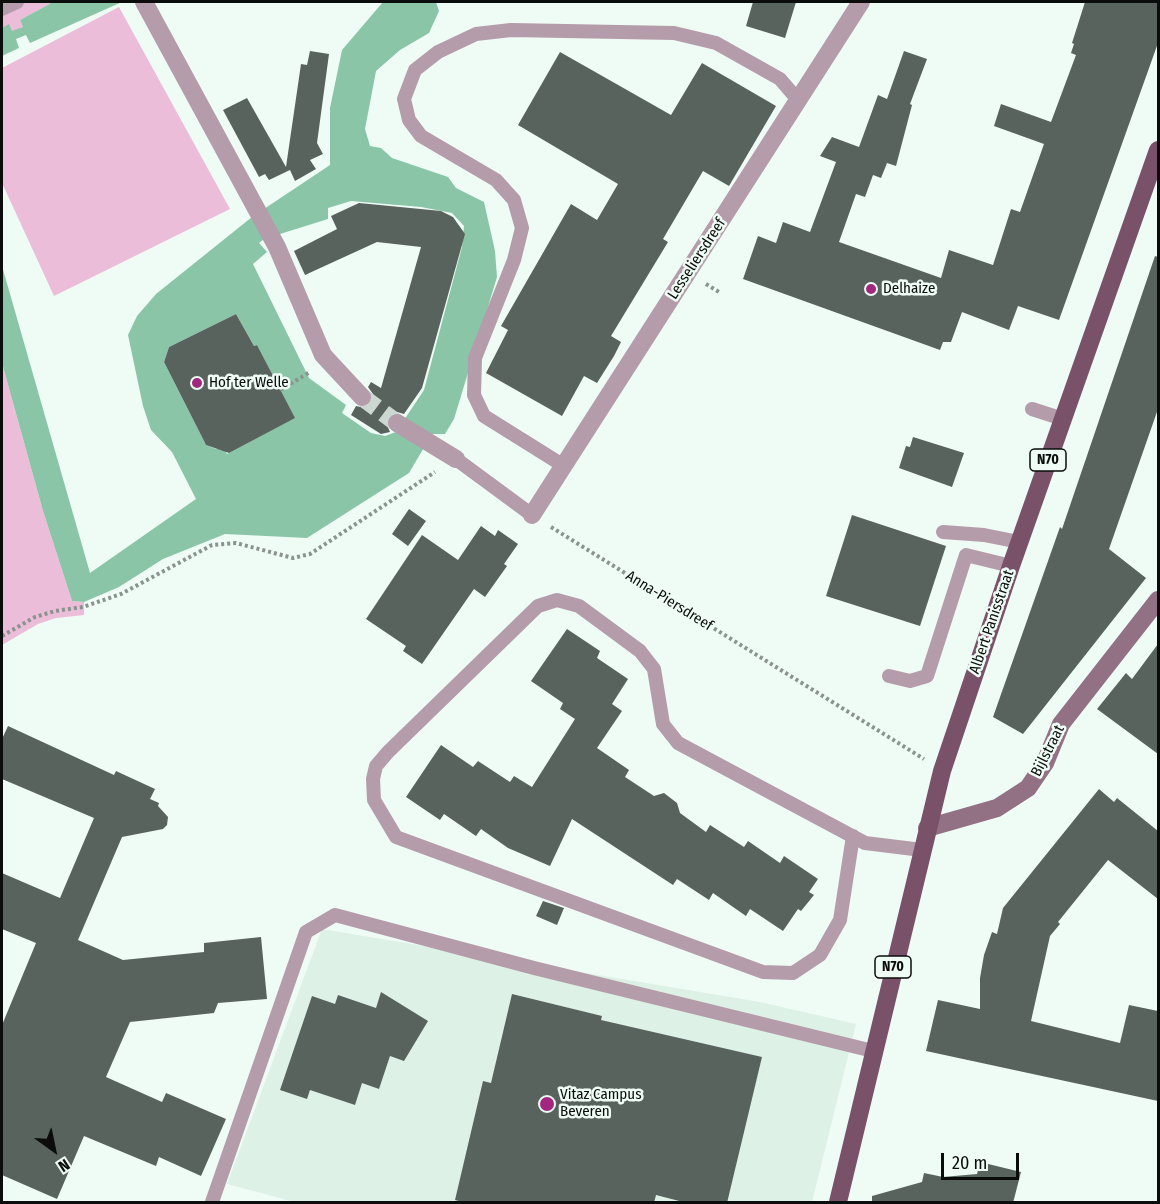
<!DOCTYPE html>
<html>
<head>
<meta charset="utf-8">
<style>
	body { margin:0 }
	#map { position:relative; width:1160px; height:1204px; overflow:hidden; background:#effbf5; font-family:"Fira Sans Condensed",sans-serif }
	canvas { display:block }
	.frame { position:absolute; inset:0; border:3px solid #0a0d0b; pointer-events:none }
	.north { position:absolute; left:24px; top:1120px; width:60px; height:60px; -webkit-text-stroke:4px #effbf5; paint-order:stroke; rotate:147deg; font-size:16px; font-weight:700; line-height:24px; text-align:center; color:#0a0d0b }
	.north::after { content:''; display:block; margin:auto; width:21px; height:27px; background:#0a0d0b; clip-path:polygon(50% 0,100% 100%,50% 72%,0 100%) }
	.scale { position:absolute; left:941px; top:1153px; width:78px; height:27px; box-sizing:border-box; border:3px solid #0a0d0b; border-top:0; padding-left:8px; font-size:18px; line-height:21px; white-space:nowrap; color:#0a0d0b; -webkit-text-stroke:4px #effbf5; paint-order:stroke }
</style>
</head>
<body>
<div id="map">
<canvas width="1160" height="1204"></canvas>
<div class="frame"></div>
<div class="north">N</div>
<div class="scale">20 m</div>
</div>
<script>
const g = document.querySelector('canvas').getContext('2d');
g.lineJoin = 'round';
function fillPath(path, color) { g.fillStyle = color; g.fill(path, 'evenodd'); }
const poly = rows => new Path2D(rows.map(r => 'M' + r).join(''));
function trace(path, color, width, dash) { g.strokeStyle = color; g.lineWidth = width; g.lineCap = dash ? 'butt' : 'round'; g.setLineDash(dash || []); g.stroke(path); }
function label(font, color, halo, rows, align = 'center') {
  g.font = font + ' "Fira Sans Condensed",sans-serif'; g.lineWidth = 5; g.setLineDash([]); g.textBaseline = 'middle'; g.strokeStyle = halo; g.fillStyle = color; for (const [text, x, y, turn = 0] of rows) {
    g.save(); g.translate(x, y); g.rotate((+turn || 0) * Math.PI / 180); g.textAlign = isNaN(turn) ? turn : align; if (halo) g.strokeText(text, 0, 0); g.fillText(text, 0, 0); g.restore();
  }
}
fillPath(poly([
	[322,929,760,1002,856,1024,812,1202,295,1202,227,1184]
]), '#def1e7');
fillPath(poly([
	[2,2,53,2,20,20,23,27,12,32,9,25,2,28],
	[119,7,230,209,54,296,2,183,2,68],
	[2,363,43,511,72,601,84,602,84,615,56,618,38,624,2,645]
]), '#ebbdd9');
fillPath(poly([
	[53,2,122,2,30,43,26,35,16,39,19,48,2,56,2,28,9,24,12,31,23,27,20,20],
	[383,2,436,2,439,11,429,33,400,50,376,71,365,129,370,146,381,148,392,158,448,177,456,188,484,202,495,251,497,277,454,419,445,434,432,434,409,473,307,538,225,534,163,559,119,587,84,602,72,601,43,511,2,363,2,266,90,573,196,499,172,452,151,430,143,406,128,335,137,316,156,294,252,217,330,165,330,108,342,50],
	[351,201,421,207,452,213,464,226,462,247,424,390,396,432,385,436,371,433,342,413,346,405,309,378,253,264,267,252,259,243,264,239,328,219,328,208],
	[236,314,254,346,257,345,294,418,227,454,223,446,216,449,206,445,164,362,169,347]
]), '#8ac5a8');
fillPath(poly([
	[753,2,796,2,785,38,746,26],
	[1085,2,1158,2,1158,43,1059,320,1018,306,1009,330,962,312,951,342,943,342,940,350,743,279,758,236,776,243,783,222,810,232,836,162,820,156,832,137,859,147,878,95,887,99,904,51,927,59,910,104,912,105,896,166,887,163,881,178,873,175,865,197,856,194,839,242,941,278,949,250,993,265,1011,209,1020,212,1044,144,994,126,1001,104,1051,122,1076,55,1071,53,1074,44,1072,43],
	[310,51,329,54,317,143,323,154,310,160,316,169,295,181,290,170,269,180,265,174,259,177,223,110,247,98,286,167,301,64,307,65],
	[560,52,671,115,702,63,776,106,729,186,703,171,663,239,668,242,611,336,621,342,614,356,597,383,584,376,562,416,486,373,508,330,501,326,571,204,597,220,618,184,518,125],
	[359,203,441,211,453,217,465,234,422,388,404,414,397,412,388,417,386,423,390,432,381,434,351,415,356,406,365,408,373,401,373,394,368,387,371,382,381,388,421,247,377,242,305,275,294,251,337,229,331,216],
	[1155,256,1158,257,1158,409,1109,549,1146,578,1023,734,993,717,1060,527,1062,529],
	[236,314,254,346,257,345,295,418,229,453,206,445,164,362,169,347],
	[913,437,964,453,952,487,899,468,906,446,910,447],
	[409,509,426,521,408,546,392,534],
	[852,515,946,546,920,626,826,596],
	[481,526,495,536,498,530,518,544,504,564,507,566,485,597,474,589,422,664,403,651,406,646,366,619,422,535,458,560],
	[567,629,600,651,597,658,628,679,612,704,622,711,597,748,629,770,625,777,654,796,664,793,677,803,680,813,706,832,710,825,744,847,748,841,780,863,784,856,818,879,809,892,814,895,801,911,798,909,783,931,750,909,746,916,713,893,709,900,677,879,673,885,572,819,550,866,508,848,481,829,476,836,444,814,440,820,406,797,441,745,473,767,478,761,510,782,514,776,532,787,575,719,560,709,563,703,531,681],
	[1158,644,1158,754,1097,709,1126,673,1132,679],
	[8,726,114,775,116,771,155,789,150,799,159,803,158,806,168,817,167,825,163,829,122,837,78,940,123,960,204,952,204,943,261,937,267,999,218,1003,214,1013,130,1022,106,1077,162,1102,166,1093,226,1119,201,1176,159,1157,156,1166,84,1136,57,1199,2,1175,2,1025,36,943,2,929,2,873,60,898,94,818,2,779,2,739],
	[1099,789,1114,802,1117,798,1158,831,1158,899,1108,860,1058,922,1060,924,1050,936,1031,1021,1120,1043,1129,1005,1158,1011,1158,1101,926,1051,938,1000,980,1009,980,978,984,955,992,932,997,934,1003,908],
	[543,901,564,908,557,925,536,916],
	[381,992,428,1021,404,1061,390,1056,379,1089,362,1083,355,1105,310,1090,307,1099,280,1090,312,996,335,1004,338,995,376,1008],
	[512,994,602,1016,601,1020,762,1057,727,1203,687,1203,656,1195,654,1203,466,1203,455,1200,483,1081,491,1083],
	[980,1162,1021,1172,1013,1203,872,1203,872,1196,922,1182,924,1173,943,1177,977,1174]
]), '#59635e');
trace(poly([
	[362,397,397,423]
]), '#cdd7d2', 18, [18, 9]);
trace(poly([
	[706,284,719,292],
	[280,390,310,372],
	[551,527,924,759],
	[2,636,35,617,55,611,83,607,121,594,212,545,236,543,293,558,310,554,435,472]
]), '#8b938f', 4, [3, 3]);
trace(poly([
	[2,9,17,2],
	[1032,409,1063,419],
	[456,459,532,515],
	[564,466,484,416,474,395,475,358,514,260,522,228,514,200,496,180,421,136,409,120,404,99,415,70,438,52,476,34,511,30,674,33,716,43,780,79,798,100],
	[943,532,984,535,1019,542],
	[889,676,910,681,927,676,966,555,1011,566],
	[853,836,840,920,820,955,793,973,763,972,396,837,374,800,373,779,376,766,388,752,538,606,557,600,579,606,640,651,654,669,663,724,678,743,865,843,922,850],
	[212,1202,306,932,335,915,534,968,873,1051]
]), '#b49caa', 14);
trace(poly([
	[144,2,277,247,323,355,362,397],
	[397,423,456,459],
	[532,515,861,2]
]), '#b49caa', 18);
trace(poly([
	[927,828,997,808,1028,788,1045,763,1061,724,1158,600]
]), '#927185', 18);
trace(poly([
	[838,1202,942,771,1011,566,1158,150]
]), '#79526a', 18);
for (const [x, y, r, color] of [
	[871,289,6,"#a2287f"],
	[197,383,6,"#a2287f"],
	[547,1104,8,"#a2287f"]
]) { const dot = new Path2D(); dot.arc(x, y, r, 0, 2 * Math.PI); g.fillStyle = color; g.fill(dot); trace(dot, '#effbf5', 2); }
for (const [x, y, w] of [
	[1048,460,36],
	[893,967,36]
]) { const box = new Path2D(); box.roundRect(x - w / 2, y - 11, w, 22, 4.5); g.fillStyle = '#effbf5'; g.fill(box); trace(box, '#0a0d0b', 1.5); }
label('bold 14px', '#0a0d0b', null, [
	["N70",1048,460],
	["N70",893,967]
]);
label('15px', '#0a0d0b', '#effbf5', [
	["Lesseliersdreef",697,259,-57],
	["Anna-Piersdreef",669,601,32],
	["Albert Panisstraat",992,622,-71],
	["Bijlstraat",1048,751,-63]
]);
label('15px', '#0a0d0b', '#effbf5', [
	["Delhaize",883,289],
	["Hof ter Welle",209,383],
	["Vitaz Campus",560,1095],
	["Beveren",560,1112]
], 'left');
</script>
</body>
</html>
